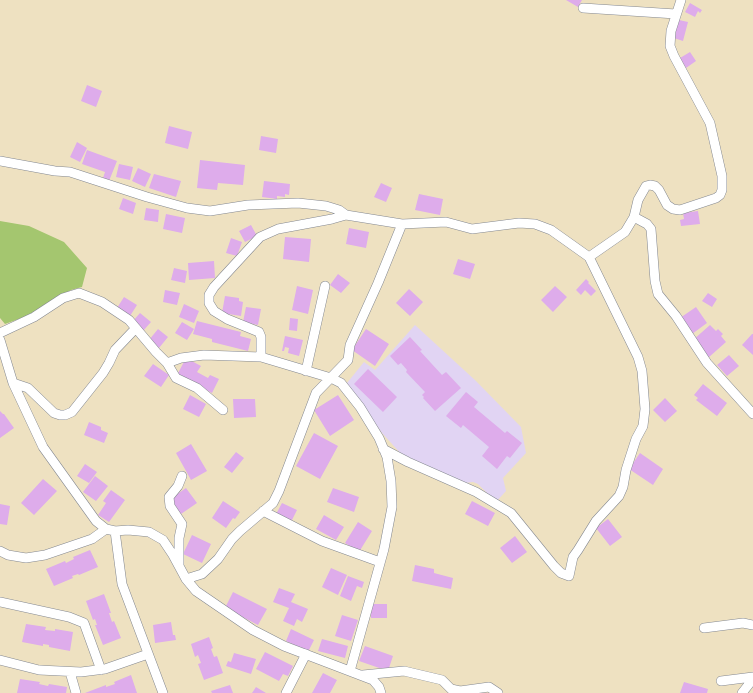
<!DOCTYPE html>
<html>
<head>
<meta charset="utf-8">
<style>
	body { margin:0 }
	canvas { display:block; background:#eee1c1 }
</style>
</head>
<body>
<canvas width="753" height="693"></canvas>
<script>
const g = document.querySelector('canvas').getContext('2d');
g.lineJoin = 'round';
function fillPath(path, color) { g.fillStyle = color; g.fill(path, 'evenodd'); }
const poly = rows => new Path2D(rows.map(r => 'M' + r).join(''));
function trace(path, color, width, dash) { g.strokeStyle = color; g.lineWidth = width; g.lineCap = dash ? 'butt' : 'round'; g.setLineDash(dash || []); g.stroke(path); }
fillPath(poly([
	[415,325,476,381,521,427,526,453,503,478,506,491,496,502,478,484,473,482,465,483,403,456,382,433,347,383,364,362,375,370]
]), '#e1d4f3');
fillPath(poly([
	[0,221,29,226,64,242,87,268,82,287,71,290,27,316,5,324,0,318]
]), '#a4c66f');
fillPath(poly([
	[566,0,582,0,578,7],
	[690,3,702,10,700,13,698,11,695,17,685,12],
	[679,20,688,22,683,41,674,38],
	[690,52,696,61,686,68,680,58],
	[87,85,102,91,96,107,81,101],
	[169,126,192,132,188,149,165,143],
	[261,136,278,139,276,153,259,150],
	[77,142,87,148,80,162,70,157],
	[87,150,117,161,109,181,103,178,105,172,82,164],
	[200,160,245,165,243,185,218,183,217,190,197,188],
	[119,164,133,167,130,180,116,177],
	[138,168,151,174,145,187,132,181],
	[154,174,181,181,176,197,149,188],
	[264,181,290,184,289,195,285,194,285,197,277,196,277,199,262,197],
	[381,183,392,188,386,202,374,197],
	[419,194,443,199,440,215,415,210],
	[123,198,136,203,133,214,119,209],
	[146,208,159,210,158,222,144,220],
	[698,211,700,224,681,226,680,220,684,219,683,213],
	[166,214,185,218,182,233,163,229],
	[251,225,257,236,245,242,239,231],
	[349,228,369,232,366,248,346,244],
	[285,237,311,239,309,262,283,259],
	[231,238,242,242,237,256,226,253],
	[458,259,475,264,470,279,453,274],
	[214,261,215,278,189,280,188,263],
	[174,268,187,271,185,283,171,280],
	[338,274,350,283,341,293,330,285],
	[586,279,589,282,588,283,596,291,591,296,585,290,581,295,576,290],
	[297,286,313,290,308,314,292,310],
	[555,286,567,297,553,312,541,300],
	[409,289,423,302,410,316,396,303],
	[165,290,180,293,177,305,163,302],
	[708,293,717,299,712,307,702,301],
	[225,296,239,298,239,301,243,302,241,316,222,313],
	[124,297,137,305,130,316,117,308],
	[184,304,199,311,194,323,179,317],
	[246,307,261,309,258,325,243,322],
	[696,307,707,323,692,334,680,318],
	[140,313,151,322,143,331,132,322],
	[290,318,298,319,297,331,289,330],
	[197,321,241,332,240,336,251,339,248,351,212,342,212,339,193,334],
	[182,322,194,329,187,340,175,333],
	[710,325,716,331,718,329,723,334,721,336,726,342,708,358,693,340],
	[158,329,168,337,159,348,149,340],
	[366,329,389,344,375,366,352,350],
	[752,334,753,334,753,355,742,345],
	[285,336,303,340,299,356,288,353,289,348,285,347,284,351,282,351],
	[410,337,422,350,420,351,442,375,446,372,461,388,435,411,423,398,424,397,422,395,425,392,406,372,407,370,401,363,398,365,390,356],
	[729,355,739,366,727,376,717,365],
	[186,358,201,366,197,372,208,378,210,375,219,379,212,393,177,375],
	[153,364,169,375,161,387,144,376],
	[368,369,397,397,383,412,354,384],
	[703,384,727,403,717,416,696,400,698,398,694,395],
	[466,392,478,402,474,407,505,433,507,431,522,443,510,458,507,456,497,469,482,456,489,447,463,425,461,428,446,416],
	[190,395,206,404,199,417,183,409],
	[338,395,354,420,330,436,314,410],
	[665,398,677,411,665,422,653,410],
	[233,399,255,399,256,417,234,418],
	[0,411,3,414,4,414,14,428,0,438],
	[89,422,101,427,101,430,108,433,104,443,84,435],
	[314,433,338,446,320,479,296,466],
	[191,444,207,471,191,480,176,453],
	[236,452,244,458,232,473,224,467],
	[640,453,663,469,653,485,629,469],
	[85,464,97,472,89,483,77,476],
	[95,476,108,486,96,501,83,492],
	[43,479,57,491,34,515,21,503],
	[186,488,197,503,181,514,170,499],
	[333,488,359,497,354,512,327,502],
	[111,490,125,500,109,522,98,515,106,503,103,501],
	[223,501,240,512,235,519,233,518,226,528,212,518],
	[472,501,495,513,488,526,465,514],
	[282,503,297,510,290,524,275,516],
	[0,504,10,506,7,525,0,524],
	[324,515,344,527,336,540,316,529],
	[608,519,622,537,610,546,596,528],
	[358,522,372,531,359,552,345,543],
	[192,535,211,544,202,563,183,554],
	[515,536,527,552,512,563,500,548],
	[90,550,98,567,79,575,78,574,72,576,73,578,54,586,46,569,65,561,66,563,74,559,73,557],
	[415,565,434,569,434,573,453,578,451,589,412,581],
	[331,568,347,575,338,595,322,587],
	[348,576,364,582,362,588,357,586,351,601,340,596],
	[279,588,295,594,291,602,308,609,302,622,297,619,294,626,283,621,289,608,273,602],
	[233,592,267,609,258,625,225,608],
	[104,594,111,613,109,613,112,622,114,621,121,638,103,645,95,625,97,625,95,619,93,620,86,601],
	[371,604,387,604,387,618,371,618],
	[342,615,358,620,351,641,335,636],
	[171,622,173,635,175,635,176,640,155,643,153,625],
	[26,624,46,627,45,630,55,631,55,629,73,632,70,651,49,647,49,645,43,644,43,646,22,642],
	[291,629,314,640,308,652,286,641],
	[209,637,213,648,211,649,214,657,217,656,223,673,204,680,198,664,201,663,198,655,195,657,191,644],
	[322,639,348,646,345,658,318,651],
	[365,646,393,656,388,671,359,661],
	[265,652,293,666,288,676,283,674,279,681,256,669],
	[234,653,256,659,251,674,226,666,228,661,231,662],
	[323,673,337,680,330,693,312,693],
	[131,675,137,693,85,693,106,685,106,687,115,684,114,682],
	[20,679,40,682,39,684,48,686,49,684,67,687,66,693,17,693],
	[684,682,708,689,707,693,680,693],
	[230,685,233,693,212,693,211,691],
	[256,687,266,693,252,693]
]), '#deaceb');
const minor = poly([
	[583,8,676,14],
	[0,161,55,171,70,172,147,197,187,208,210,211,248,205,298,203,326,206,339,210,346,215],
	[634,217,647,224,651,229,655,281,658,294,676,316,707,363,753,414],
	[589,257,625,232,634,217,638,200,646,186,650,185,655,186,659,190,667,205,673,209,680,210,716,198,720,195,722,190,722,176,710,123,674,56,670,46,671,31,681,0],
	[0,333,34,317,63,298,79,293,102,302,129,320,156,352,167,363,176,378,197,388,223,410],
	[0,340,13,383,43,447,96,521,106,529,115,531,128,530,149,532,163,540,173,555,186,579,196,591,253,630,284,646,373,680,379,687,381,693],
	[261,357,261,337,259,332,227,319,214,311,209,303,209,295,214,287,260,237,278,229,332,219,346,215,402,224,446,222,472,229,519,223,535,224,551,230,589,257,638,357,642,371,645,409,643,426,636,439,626,470,623,487,619,496,596,521,578,550,573,557,569,576,561,573,554,566,511,513,476,492,408,462,383,449],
	[167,363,181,358,204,355,261,357,331,378,341,383,360,407,379,438,387,457,391,481,392,507,384,549,350,671],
	[306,371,325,286],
	[13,383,28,388,54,413,60,415,65,415,72,412,103,373,109,363,115,350,136,328],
	[263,511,322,541,380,562],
	[115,531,122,584,163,693],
	[0,551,8,555,26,558,45,555,92,539,106,529],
	[179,565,179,538,182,524,170,506,169,497,178,486,182,476],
	[186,579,202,574,218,559,232,539,240,531,273,503,279,491,316,393,348,360,350,345,378,283,402,224],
	[0,602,69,617,84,623,101,670],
	[704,628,743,623,753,625],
	[0,660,39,670,81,672,105,669,148,654],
	[70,672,76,693],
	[363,675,404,671,442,680,451,689,460,691,489,687,498,693],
	[721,681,753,677],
	[286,693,306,654],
	[742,693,753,679]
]);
trace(minor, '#848890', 10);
trace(minor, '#fff', 9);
</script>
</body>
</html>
